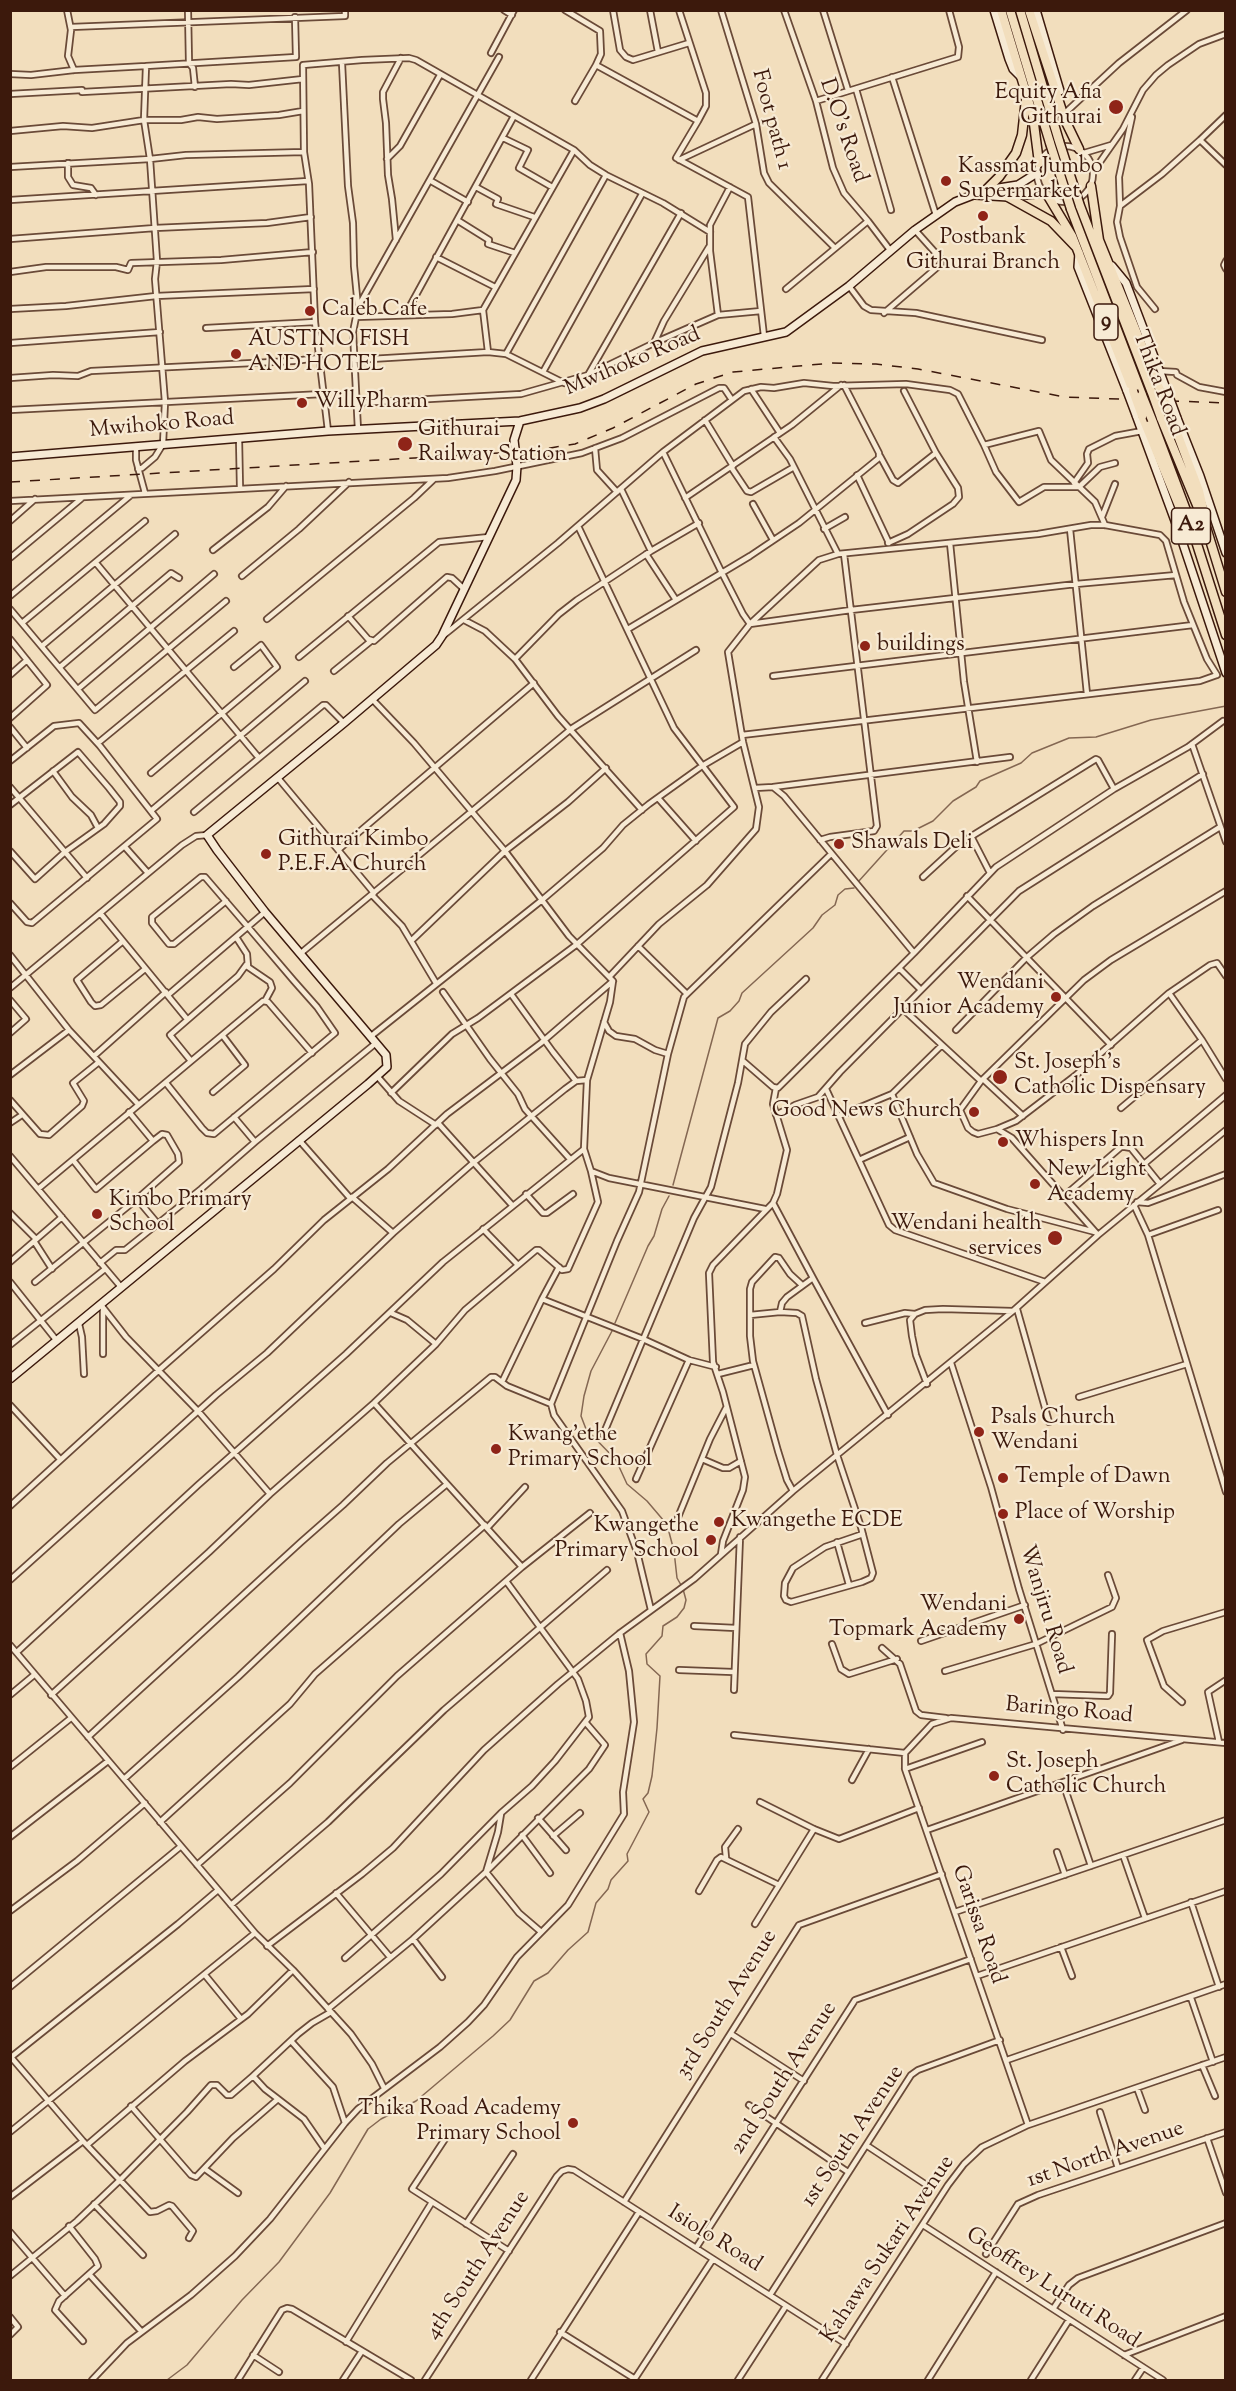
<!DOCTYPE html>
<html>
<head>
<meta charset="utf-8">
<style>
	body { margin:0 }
	#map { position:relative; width:1236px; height:2391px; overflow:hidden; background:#f2debd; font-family:"Sorts Mill Goudy",serif }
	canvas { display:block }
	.frame { position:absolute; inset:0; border:12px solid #3c190c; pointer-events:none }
</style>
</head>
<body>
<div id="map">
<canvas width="1236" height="2391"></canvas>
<div class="frame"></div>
</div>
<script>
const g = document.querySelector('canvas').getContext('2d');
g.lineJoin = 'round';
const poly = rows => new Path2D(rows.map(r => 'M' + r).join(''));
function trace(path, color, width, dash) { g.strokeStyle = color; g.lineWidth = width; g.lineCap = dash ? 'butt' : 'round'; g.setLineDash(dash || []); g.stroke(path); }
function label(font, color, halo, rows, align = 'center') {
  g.font = font + ' "Sorts Mill Goudy",serif'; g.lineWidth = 4.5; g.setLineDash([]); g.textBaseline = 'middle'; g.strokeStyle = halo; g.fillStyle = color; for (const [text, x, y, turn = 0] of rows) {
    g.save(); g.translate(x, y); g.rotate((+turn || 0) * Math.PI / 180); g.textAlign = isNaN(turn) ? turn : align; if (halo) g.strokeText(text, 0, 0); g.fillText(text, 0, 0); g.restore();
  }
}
trace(poly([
	[858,882,904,831,913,831,933,821,953,801,976,787,980,781,1021,763,1032,753,1069,738,1096,737,1151,720,1226,706],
	[673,1185,718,1018,730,1011,739,1001,742,993,813,928,822,915,835,905,838,895,845,889,854,888],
	[615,1323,648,1246,654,1236,662,1209,669,1196],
	[612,1331,591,1371,584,1396,581,1416,586,1429,616,1460,627,1484,647,1501,664,1521,669,1532,674,1551,677,1578,681,1585],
	[167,2380,187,2365,242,2300,279,2262,330,2193,368,2129,381,2119,416,2101,493,2036,510,2020,534,1981,548,1973,568,1950,588,1932,596,1903,608,1889,611,1880,628,1861,627,1854,649,1812,643,1799,648,1793,652,1776,657,1728,660,1676,647,1664,646,1654,662,1636,663,1626,677,1617,684,1608,686,1600,683,1589]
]), '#846752', 1.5);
const street = poly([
	[67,10,71,30,68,56,74,70],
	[188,10,189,63,193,68,195,87],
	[504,10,512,15],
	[565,10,600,31,601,54,596,65,698,121,706,106,706,93,679,10],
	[613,10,620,50,626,57,633,60,689,43],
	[650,10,658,52],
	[721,10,756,124,764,173,769,183,835,248],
	[784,10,816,101,833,168,844,193,868,221,890,250],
	[823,10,848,90],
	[71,27,345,16,345,10],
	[491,53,514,10],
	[342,63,348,186,353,223,354,266,358,307],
	[10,74,31,75,74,70,146,66],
	[892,77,936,215],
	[856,89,891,210],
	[10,94,82,90,82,92,231,84,249,85,303,79],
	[575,101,596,65],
	[816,101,958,57,959,47,949,10],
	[1065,113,1119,63,1187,10],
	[698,121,676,158,748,197,764,336],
	[10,131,63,126,92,128,144,120,181,120,198,117,217,119,279,115,303,111],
	[503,138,528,150,519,168,552,187],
	[1200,140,1226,165],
	'1037 174a28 28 0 1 1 56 0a28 28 0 1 1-56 0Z',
	[1084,153,1111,145],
	[387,159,400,146,440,75],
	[679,160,756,124],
	[68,163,68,177,73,185,91,188,96,195],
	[10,167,150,159,186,155,304,152],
	[1093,172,1123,129,1143,90,1156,75,1168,65,1199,44,1226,34],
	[431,181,468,202],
	[476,187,498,199,496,204,534,217],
	[10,200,308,181],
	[1120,206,1119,177,1132,117],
	[457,220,489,240,488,244,515,253],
	[10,239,155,228,267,223,311,217],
	[396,240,392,199,388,175,386,123,383,99,383,92,401,58],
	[436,257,495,287],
	[1226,261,1224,265,1226,269],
	[10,272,46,267,116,267,128,270,131,263,221,260,313,252],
	[849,286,864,306,871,310,916,313,1042,340],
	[786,289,868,221],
	[10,309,66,306,156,296,314,289],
	[1155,309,1137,287,1120,237,1117,222,1120,206,1162,174,1200,140,1226,115],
	[483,310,488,352],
	[884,313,941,264,941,259,915,230],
	[405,315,514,116],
	[718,315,710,251,710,225,730,187],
	[356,317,452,314,483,310,574,150],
	[206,328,315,322],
	[10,343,160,332],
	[654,343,664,321,709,247],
	[506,354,606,175],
	[354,360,488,352,506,354,564,383],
	[1159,371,1176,372,1177,375,1199,387,1226,392],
	[543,372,642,194],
	[588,375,681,213],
	[10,378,53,375,78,376,91,371,293,361,319,358],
	[751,389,780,433],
	[357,403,521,394,588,375,654,343,718,315,761,311],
	[10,410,323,394],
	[705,420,733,466],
	[358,430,353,332,358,307,499,57],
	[328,431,315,322,309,184,304,152,303,65,362,60,409,58,416,60,574,150,590,165,606,175,663,203,710,232],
	[774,437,790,459,838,554],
	[239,438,240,488],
	[984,445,996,472,1019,502,1044,487,1079,487,1100,467,1115,463],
	[136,446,136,460,145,493],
	[595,448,597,470,617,492],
	[663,452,721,571,743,614,750,624,851,610,1076,584,1176,575],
	[880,456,893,480,898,483,936,453],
	[731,467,747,491,751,492,794,467],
	[138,469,142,468,155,457,163,444,165,402,155,279,157,261,150,159,144,120,146,66,296,57,295,17],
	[857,475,889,543],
	[1074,483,1088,463,1087,454,1089,449,1115,436,1142,431],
	[621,489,651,551],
	[685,498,792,425,841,385],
	[10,501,448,478,495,471,582,453,622,438,719,388,724,388,732,400],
	[753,504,773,540],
	[1102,517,1115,484],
	[10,521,35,499],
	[824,529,845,517],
	[1070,529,1087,694],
	[888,543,908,534,953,504,959,497,958,488,936,453,904,391],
	[950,543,964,682,977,762],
	[213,550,268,507,286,486],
	[646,554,676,600],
	[10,558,82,498],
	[96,563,259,758],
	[242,576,299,529,349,482],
	[10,596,131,495],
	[10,609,95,710,226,601],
	[348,616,368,639,374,641,447,577,452,578,464,589],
	[267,619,414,498,434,479],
	[464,620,485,631,515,659,558,716,642,810],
	[22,623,145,521],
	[628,629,750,556,799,523,879,458,879,453,844,385],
	[444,635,558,543,663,452,744,391,761,387,774,388,804,383,833,386,906,384,950,390,958,394,984,445,1039,431,1051,460,1095,502,1105,525],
	[10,639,47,685,10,718],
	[42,646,175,534],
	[299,657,439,542,489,537],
	[515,659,559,614,577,600,651,551,699,523],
	[60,667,171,573,179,578],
	[334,671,371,641],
	[10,675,27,660],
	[773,676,1193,625],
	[78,689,214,574],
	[372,699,414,743,505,851,569,936,613,981,610,1002,587,1080,584,1149,591,1171,609,1178,765,1209],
	[10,727,27,748],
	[742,735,1200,681,1217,675],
	[98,743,234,631],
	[1192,744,1226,842],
	[10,761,54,726,79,723,100,746,157,819,32,923,27,922,10,903],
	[53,771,72,797,91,815,98,828],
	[151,773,277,667,261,645,234,667],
	[278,778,374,893],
	[10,787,87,878],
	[773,787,1010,757],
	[755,788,773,787,784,796,914,953],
	[658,798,696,841],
	[10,805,78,752,109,788,120,802,120,806,104,824,65,852,35,879,10,851],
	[152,810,305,681],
	[194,812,323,705,326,705,344,723],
	[971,836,990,873],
	[820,840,830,837,874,831,877,826,844,554],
	[125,847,148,873],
	[338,850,534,683],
	[923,877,959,844,1096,759,1098,760,1114,789],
	[372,895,402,926,436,983],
	[967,896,1111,1045],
	[100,913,187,1019],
	[236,937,247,954,248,967,270,982,272,988,265,1001],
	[123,941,77,980,91,1002,95,1006,101,1005,145,969],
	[411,941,505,851,568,802,606,768],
	[638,946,687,994],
	[301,953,571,729,696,650],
	[10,955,69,1030,99,1062,73,1083,84,1101,82,1106,49,1135,40,1134,10,1100],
	[899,968,921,990],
	[610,976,659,924,707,885,756,829,759,807,743,742,728,652,750,624,819,560,838,554,1038,534,1091,525,1105,525,1160,535,1166,541,1184,602,1207,659,1217,675],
	[10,988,182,845,196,836,207,835],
	[443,992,490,1059,518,1094,525,1109,570,1159],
	[1169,993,1202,1040,1226,1079],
	[511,994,553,1052,576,1081],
	[168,995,265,912],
	[10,1000,26,1019,10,1033],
	[903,1009,981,1081],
	[604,1022,609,1031,616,1036,635,1039,655,1050,668,1054],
	[956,1030,1026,958,1054,934,1093,906,1220,827],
	[370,1037,542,900,603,848,623,825,649,804,702,766,743,742],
	[94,1056,166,992],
	[191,1061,170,1035,238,976,246,965],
	[743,1061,773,1087,778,1088,914,953,996,867,1114,789,1188,747,1223,721],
	[99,1062,138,1104],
	[10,1075,69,1030],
	[377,1076,399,1101,436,1125],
	[983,1079,1023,1116],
	[166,1083,202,1128,207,1133,214,1134,335,1033,317,1007,294,981,248,927,205,877,201,877,152,917,152,923,169,944,174,944,226,901],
	[826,1089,889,1225,895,1230,1045,1282],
	[213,1092,245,1065,223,1036],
	[391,1093,452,1034,478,1018,576,945,734,807,674,728,578,526],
	[892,1094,917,1154,934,1183,1007,1209,1095,1232],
	[1121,1108,1202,1040],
	[776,1115,795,1105,818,1097,840,1072,1019,891,1203,774],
	[839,1116,892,1094,942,1045],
	[234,1117,255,1142],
	[10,1123,22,1115],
	[438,1123,512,1205],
	[997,1129,1016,1121,1076,1075,1169,993,1210,965,1217,963,1226,976],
	[299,1140,350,1198],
	[10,1156,121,1287],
	[73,1160,96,1189,153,1141],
	[859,1160,910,1137],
	[1144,1164,1226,1095],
	[38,1189,263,1001,268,1002,312,1053],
	[526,1194,543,1213,547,1213,573,1194],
	[352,1197,393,1233],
	[1063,1197,1121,1147,1125,1147,1131,1148,1160,1184],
	[137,1199,158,1224],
	[1137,1202,1148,1203,1226,1174],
	[773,1203,813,1278],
	[1134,1205,1148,1235,1226,1492],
	[10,1213,36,1239],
	[483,1229,518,1265],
	[1098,1235,1012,1138,997,1129,978,1134,973,1132,968,1128,960,1110,981,1081,1084,980,1111,960,1226,891],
	[1148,1235,1218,1210],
	[34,1241,52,1269],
	[10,1262,62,1217],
	[100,1263,116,1250,125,1250,201,1189,255,1142,376,1043],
	[10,1282,57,1341],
	[35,1282,137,1199,179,1162,178,1154,167,1135,162,1134,153,1141,129,1112],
	[542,1299,559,1267],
	[101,1305,126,1337,198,1411,270,1494],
	[1017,1309,1049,1422],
	[780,1312,782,1303,787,1297,813,1278,888,1415],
	[391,1313,407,1320,436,1344],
	[750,1315,780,1312,797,1313,802,1316,816,1379,837,1455,861,1527,873,1573,871,1578,862,1582,791,1602,786,1600,784,1596,785,1583,793,1568,825,1547,863,1534],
	[865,1323,905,1313,915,1314],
	[79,1324,82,1337,84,1374],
	[10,1345,105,1269],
	[103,1354,103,1308],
	[951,1363,991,1487,1019,1589,1063,1730],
	[718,1374,754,1365],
	[502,1382,542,1299,643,1339,689,1360,716,1367],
	[927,1384,916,1355,912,1336,910,1320,915,1314,925,1310,943,1309,1013,1311],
	[1079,1397,1187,1364],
	[374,1403,522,1567],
	[10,1405,60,1459],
	[603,1435,694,1218,711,1187,738,1083,745,1044,771,1012,806,979],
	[702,1459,723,1468,729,1468,741,1461],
	[636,1479,689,1360],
	[793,1491,787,1480,778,1451,753,1361,750,1336,750,1289,752,1282,775,1257,779,1258,790,1274,802,1285],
	[10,1506,159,1370,274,1269,324,1220,388,1169,447,1114,541,1043,613,981],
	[488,1527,525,1487],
	[674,1527,710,1439,726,1408],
	[837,1542,849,1585],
	[721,1554,723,1541,743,1490,745,1477,723,1392,713,1362,709,1273,713,1265,773,1203,777,1194,787,1150,773,1104,776,1088],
	[10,1580,216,1395,267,1353,393,1233,473,1163,565,1089,576,1081,587,1080],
	[651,1610,637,1552,622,1511,554,1415,551,1404,617,1241,639,1192,668,1054,684,997,831,854],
	[694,1626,736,1628],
	[921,1641,1025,1605],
	[832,1644,841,1669,849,1674,897,1659],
	[10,1645,255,1933,293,1970,351,2034,372,2064,384,2088],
	[882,1648,900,1664,916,1711,921,1715,946,1718],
	[17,1652,198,1485,346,1354,443,1262,584,1149],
	[679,1670,733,1672],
	[945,1671,1036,1644,1112,1607,1116,1598,1108,1575],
	[734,1690,740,1537],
	[1052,1694,1108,1696,1110,1693,1112,1634],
	[10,1695,34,1675],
	[51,1695,209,1552,270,1494,374,1403,436,1344,465,1310,536,1250,539,1250,562,1270,568,1269,598,1202,591,1171],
	[1182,1702,1164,1686,1147,1640,1163,1631,1226,1612],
	[734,1735,905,1753],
	[88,1737,301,1542,343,1505,387,1463,491,1377,495,1377,507,1386,551,1404],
	[1219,1742,1208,1692,1226,1680],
	[10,1767,71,1718],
	[905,1769,982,1742],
	[124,1779,238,1677,399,1524,447,1484],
	[852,1780,869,1749],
	[1063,1783,1091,1866],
	[760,1802,814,1829,839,1839,919,1808],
	[501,1814,498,1832,486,1872,519,1913,540,1931],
	[538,1818,566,1850],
	[160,1822,290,1704,315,1674,485,1525],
	[927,1830,1182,1740],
	[522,1835,550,1873],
	[553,1836,580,1813],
	[10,1837,108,1761],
	[1057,1852,1065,1875],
	[1123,1855,1145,1918],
	[726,1858,725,1847,738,1829],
	[197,1865,290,1783,397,1676,522,1567,590,1513],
	[699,1891,717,1860,721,1857,779,1885],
	[336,1893,390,1957],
	[1191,1902,1219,1987],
	[231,1905,328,1822,444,1710,607,1570],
	[10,1911,77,1861,145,1803],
	[955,1912,1226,1820],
	[755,1924,814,1829],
	[413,1939,442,1977],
	[267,1946,362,1874,393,1848,484,1750,558,1684,620,1633,694,1579,793,1491,1013,1311,1098,1235,1226,1130],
	[1061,1947,1072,1976],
	[345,1958,441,1874,501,1813,532,1786,555,1761,589,1717,586,1701,578,1679,506,1581],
	[205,1975,241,2019],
	[977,1976,1226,1891],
	[10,1987,180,1847],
	[1191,1998,1213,2062],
	[328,2009,413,1939,486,1872,589,1769,605,1745,586,1723],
	[731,2034,804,2081],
	[291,2041,333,2087,345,2123],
	[10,2056,83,2141,150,2212,157,2211,169,2205,172,2206,193,2231,189,2238],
	[10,2058,178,1924,218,1890],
	[1007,2060,1226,1984],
	[1202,2065,1215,2096],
	[1137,2088,1145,2110],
	[749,2105,848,2172],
	[131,2106,191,2175,196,2177,233,2138,278,2099],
	[1100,2112,1118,2168],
	[1028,2125,905,1769,905,1753,932,1724,951,1718,1226,1743],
	[10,2132,255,1933],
	[1207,2138,1226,2193],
	[445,2139,412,2189,509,2251],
	[87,2145,185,2061,248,2014,293,1970],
	[866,2145,928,2186],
	[324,2148,304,2119,265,2089,253,2076,298,2034,312,2023,331,2012],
	[205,2169,238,2193],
	[10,2197,83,2141],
	[624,2202,799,1925,942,1874],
	[94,2204,143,2255],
	[466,2224,513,2154],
	[923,2225,1163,2380],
	[69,2226,95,2259,98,2266,59,2301,55,2310,83,2341],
	[10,2232,65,2296],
	[696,2248,855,2000,971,1959],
	[986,2254,1018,2204,1038,2195,1226,2132],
	[89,2274,141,2331],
	[10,2276,77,2221,120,2180,187,2112,211,2085,217,2085,227,2095,231,2095,253,2076],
	[770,2295,911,2075,918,2070,1000,2040],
	[1053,2309,1069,2285,1078,2278,1226,2223],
	[10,2317,18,2327,10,2335],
	[560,2332,635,2379],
	[346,2342,432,2202],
	[253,2355,279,2372],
	[1124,2355,1226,2316],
	[92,2380,127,2343,191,2295,235,2256,270,2219,345,2123,358,2109,440,2047,468,2022,484,2005,517,1957,568,1905,624,1814,623,1792,634,1722,629,1671,620,1633],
	[238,2380,282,2310,287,2308,292,2309,411,2380],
	[343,2380,362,2351],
	[425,2380,557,2176,562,2171,568,2169,574,2170,846,2344],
	[531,2380,639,2212],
	[634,2380,713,2259],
	[738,2380,786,2306],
	[822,2380,948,2185,964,2164,982,2147,1028,2125,1226,2057],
	[928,2380,996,2272],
	[1031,2380,1069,2320],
	[1135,2380,1143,2368]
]);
const secondary = poly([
	[994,10,1009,59,1013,69,1021,77],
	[1036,10,1060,91],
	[975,195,1008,197,1044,193],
	[1079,253,1078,267,1127,391],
	[1112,266,1126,283,1167,391],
	[1136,415,1178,529,1226,673],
	[1177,418,1200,476,1226,553],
	[10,457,328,431,520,421,580,408,604,399,702,351,786,332,849,286,915,230,955,202,986,190,1018,185,1037,173],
	[10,1379,368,1084,387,1067,386,1055,265,912,217,850,207,835,344,723,436,645,442,636,516,480,517,466,514,440,520,421]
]);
const highway = poly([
	[1001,10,1033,116,1039,163],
	[1010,10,1050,143],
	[1020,10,1059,141],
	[1029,10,1065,120,1079,149],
	[1091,186,1099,240,1160,390],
	[986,190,999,177,1016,153,1022,135,1026,99],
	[1048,196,1072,236,1133,391],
	[1008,197,1051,221,1076,247],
	[1080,206,1152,393],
	[1071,209,1142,395],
	[1142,416,1179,506],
	[1171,417,1199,491,1206,521],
	[1161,418,1206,527,1226,592],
	[1152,420,1187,513,1226,635]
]);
trace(street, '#6a4a38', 8);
trace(secondary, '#3c190c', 10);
trace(highway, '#3c190c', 11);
trace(street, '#f7ead4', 4.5);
trace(secondary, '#f7ead4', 7);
trace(highway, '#f2debd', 8);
trace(poly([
	[10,482,531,451,575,444,613,428,696,384,733,372,832,363,876,364,918,369,1065,397,1226,403]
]), '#3c190c', 1.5, [10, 10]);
const secondaryBridge = poly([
	[1127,391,1136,415],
	[1167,391,1177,418]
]);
const highwayBridge = poly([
	[1059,141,1080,206],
	[1050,143,1071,209],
	[1160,390,1171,417],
	[1133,391,1142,416],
	[1152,393,1161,418],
	[1142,395,1152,420]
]);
trace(secondaryBridge, '#3c190c', 10, []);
trace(highwayBridge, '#3c190c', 11, []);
trace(secondaryBridge, '#f7ead4', 7);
trace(highwayBridge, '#f2debd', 8);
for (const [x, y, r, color] of [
	[1116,107,8,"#8f2418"],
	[946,181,6,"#8f2418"],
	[983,216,6,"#8f2418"],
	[310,311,6,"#8f2418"],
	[236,354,6,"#8f2418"],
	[302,403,6,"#8f2418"],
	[405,444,8,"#8f2418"],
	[865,646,6,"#8f2418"],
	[839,844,6,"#8f2418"],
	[266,854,6,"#8f2418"],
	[1056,997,6,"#8f2418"],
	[1000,1077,8,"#8f2418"],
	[974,1112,6,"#8f2418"],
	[1003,1142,6,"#8f2418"],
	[1035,1184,6,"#8f2418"],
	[97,1214,6,"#8f2418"],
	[1055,1238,8,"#8f2418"],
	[979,1432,6,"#8f2418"],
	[496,1449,6,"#8f2418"],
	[1003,1478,6,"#8f2418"],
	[1003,1514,6,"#8f2418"],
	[719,1522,6,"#8f2418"],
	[711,1540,6,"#8f2418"],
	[1019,1619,6,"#8f2418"],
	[994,1776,6,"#8f2418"],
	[573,2123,6,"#8f2418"]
]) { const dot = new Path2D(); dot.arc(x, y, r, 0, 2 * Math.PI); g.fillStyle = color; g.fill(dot); trace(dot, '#f7ead4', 2); }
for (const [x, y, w] of [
	[1106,322,24],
	[1191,526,39]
]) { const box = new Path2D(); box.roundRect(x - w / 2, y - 18, w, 36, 4.5); g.fillStyle = '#f7ead4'; g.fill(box); trace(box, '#3c190c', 1.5); }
label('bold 21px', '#3c190c', null, [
	["9",1106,322],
	["A2",1191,526]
]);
label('22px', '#3c190c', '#f7ead4', [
	["Equity Afia",1102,94,"right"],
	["Githurai",1102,119,"right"],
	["Kassmat Jumbo",958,168],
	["Supermarket",958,193],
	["Postbank",983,239,"center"],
	["Githurai Branch",983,264,"center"],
	["Caleb Cafe",322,311],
	["AUSTINO FISH",248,341],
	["AND HOTEL",248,366],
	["WillyPharm",314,403],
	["Githurai",418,431],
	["Railway Station",418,456],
	["buildings",877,646],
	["Githurai Kimbo",278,841],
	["P.E.F.A Church",278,866],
	["Shawals Deli",851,844],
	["Wendani",1044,984,"right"],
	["Junior Academy",1044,1009,"right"],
	["St. Joseph's",1014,1064],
	["Catholic Dispensary",1014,1089],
	["Good News Church",962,1112,"right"],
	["Whispers Inn",1015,1142],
	["New Light",1047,1171],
	["Academy",1047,1196],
	["Kimbo Primary",109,1201],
	["School",109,1226],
	["Wendani health",1042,1225,"right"],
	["services",1042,1250,"right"],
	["Psals Church",991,1419],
	["Wendani",991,1444],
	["Kwang'ethe",508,1436],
	["Primary School",508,1461],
	["Temple of Dawn",1015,1478],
	["Place of Worship",1015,1514],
	["Kwangethe ECDE",731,1522],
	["Kwangethe",699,1527,"right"],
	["Primary School",699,1552,"right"],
	["Wendani",1007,1606,"right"],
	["Topmark Academy",1007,1631,"right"],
	["St. Joseph",1006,1763],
	["Catholic Church",1006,1788],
	["Thika Road Academy",561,2110,"right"],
	["Primary School",561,2135,"right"]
], 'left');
label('22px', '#3c190c', '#f7ead4', [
	["Foot path 1",770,120,75],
	["D.O's Road",842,131,71],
	["Mwihoko Road",633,363,-23],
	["Thika Road",1157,384,69],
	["Mwihoko Road",162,426,-5],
	["Wanjiru Road",1044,1610,73],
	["Baringo Road",1069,1712,5],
	["Garissa Road",977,1925,71],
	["3rd South Avenue",728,2005,-58],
	["2nd South Avenue",785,2079,-57],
	["1st South Avenue",854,2137,-56],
	["1st North Avenue",1106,2156,-19],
	["Isiolo Road",714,2240,32],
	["Kahawa Sukari Avenue",889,2250,-56],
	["4th South Avenue",479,2266,-57],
	["Geoffrey Luruti Road",1052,2289,33]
]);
</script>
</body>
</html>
